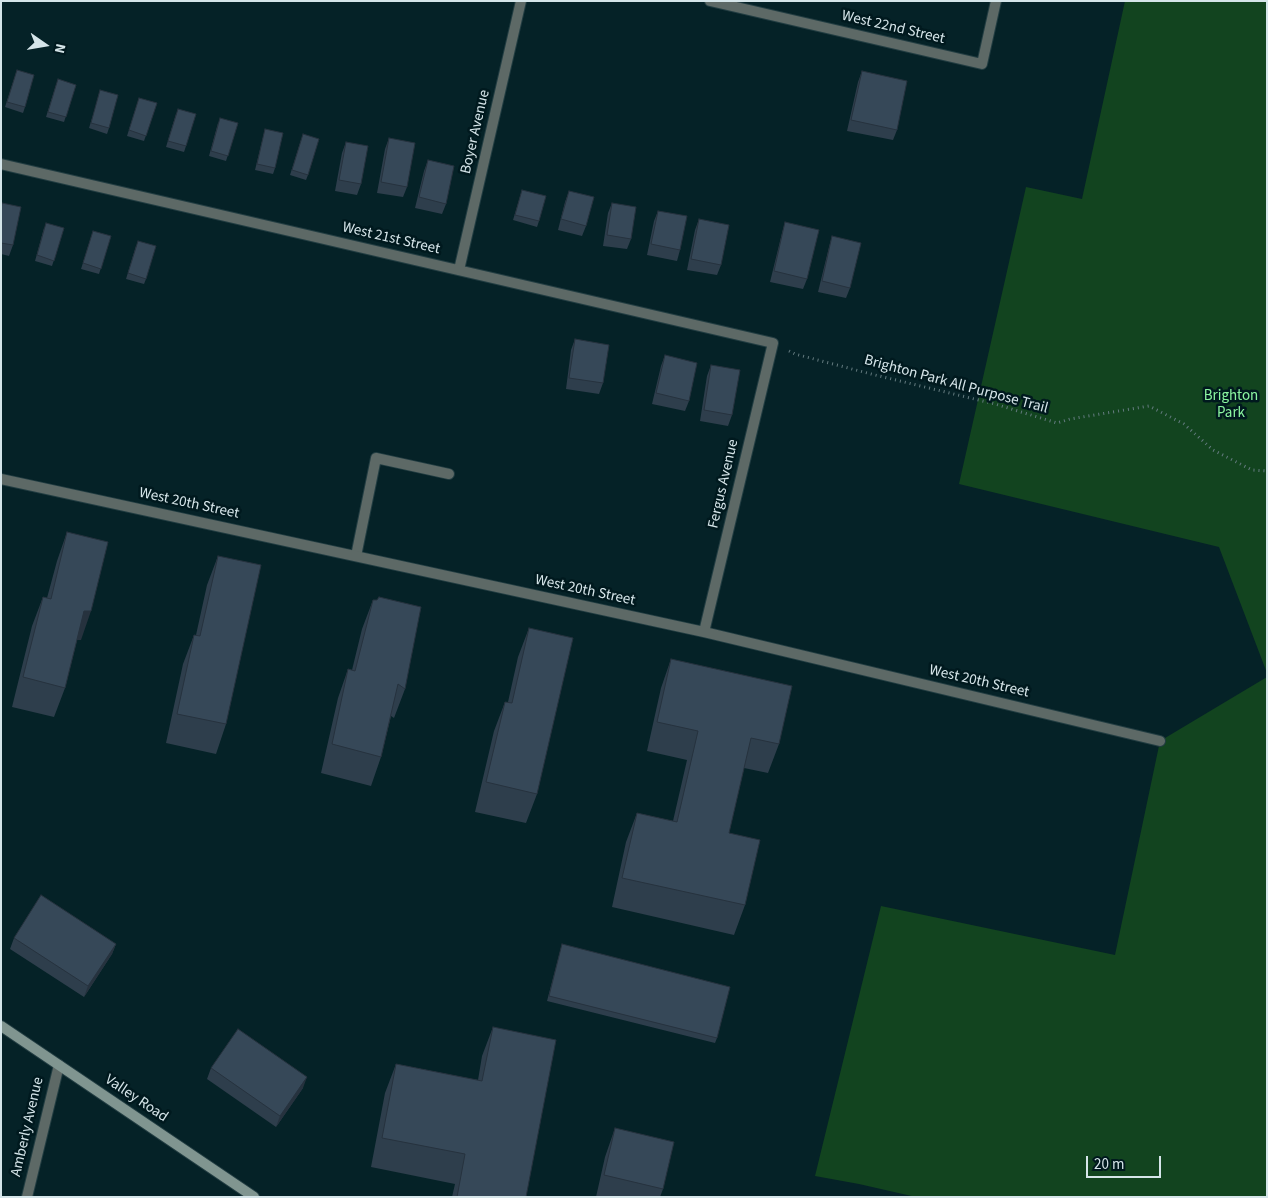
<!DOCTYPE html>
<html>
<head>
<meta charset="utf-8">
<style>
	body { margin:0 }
	#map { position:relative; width:1268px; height:1198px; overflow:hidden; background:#052227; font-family:"Source Sans 3",sans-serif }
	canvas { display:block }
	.frame { position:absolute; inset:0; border:2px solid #d5e5e9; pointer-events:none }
	.north { position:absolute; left:20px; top:20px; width:50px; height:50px; -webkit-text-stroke:4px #00191e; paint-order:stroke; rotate:103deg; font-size:14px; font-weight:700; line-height:20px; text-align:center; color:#d5e5e9 }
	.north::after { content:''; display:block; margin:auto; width:18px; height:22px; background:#d5e5e9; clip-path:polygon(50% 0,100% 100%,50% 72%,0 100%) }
	.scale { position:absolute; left:1086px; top:1156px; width:75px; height:22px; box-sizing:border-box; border:2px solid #d5e5e9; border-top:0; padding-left:6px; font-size:15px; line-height:18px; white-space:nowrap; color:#d5e5e9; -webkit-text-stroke:4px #00191e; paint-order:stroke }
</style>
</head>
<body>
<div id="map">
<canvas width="1268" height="1198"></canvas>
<div class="frame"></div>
<div class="north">N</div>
<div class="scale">20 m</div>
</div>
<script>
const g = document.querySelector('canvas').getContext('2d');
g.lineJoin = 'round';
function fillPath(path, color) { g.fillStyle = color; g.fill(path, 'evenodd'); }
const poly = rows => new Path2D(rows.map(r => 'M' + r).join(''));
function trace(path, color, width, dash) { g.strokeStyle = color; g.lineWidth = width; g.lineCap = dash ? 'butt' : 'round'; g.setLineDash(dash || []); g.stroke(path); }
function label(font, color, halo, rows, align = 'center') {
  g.font = font + ' "Source Sans 3",sans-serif'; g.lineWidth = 5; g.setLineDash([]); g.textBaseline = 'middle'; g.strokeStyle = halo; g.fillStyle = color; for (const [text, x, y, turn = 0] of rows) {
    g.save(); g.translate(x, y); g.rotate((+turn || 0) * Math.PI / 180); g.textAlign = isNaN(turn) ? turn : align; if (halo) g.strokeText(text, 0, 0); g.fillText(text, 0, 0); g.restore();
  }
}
fillPath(poly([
	[1125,1,1267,1,1267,673,1219,547,959,484,1026,187,1082,199],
	[1267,677,1267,1197,916,1197,859,1184,815,1176,881,906,1115,955,1160,741]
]), '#12441f');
const lane = poly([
	[356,556,376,458,449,474]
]);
const street = poly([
	[710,1,982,64,996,1],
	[1,164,773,343,704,632],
	[459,270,521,1],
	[1,479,704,632,1160,741],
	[27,1197,59,1065]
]);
const secondary = poly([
	[1,1026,254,1197]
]);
trace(lane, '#223d42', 12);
trace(street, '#223d42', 12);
trace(secondary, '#223d42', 12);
trace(poly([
	[789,351,795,354,871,374,995,404,1057,423,1070,419,1149,406,1184,424,1213,450,1252,470,1267,471]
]), '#657c80', 3, [1, 4]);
trace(lane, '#5d6966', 10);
trace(street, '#5d6966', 10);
trace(secondary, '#809590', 10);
fillPath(poly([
	[17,70,25,107,23,113,5,107],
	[862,71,897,130,893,140,847,131,858,82],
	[56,85,76,85,64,122,46,117],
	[99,96,109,128,107,134,89,128],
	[139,98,157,103,144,141,127,136],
	[176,114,186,146,184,152,166,147],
	[218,123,238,123,226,161,209,156],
	[265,129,275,168,273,174,255,170],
	[389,138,407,187,403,197,377,193,385,149],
	[301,140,308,175,306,180,290,175],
	[346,142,361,184,357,195,335,191,342,153],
	[428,160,446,204,442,214,415,208,424,171],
	[522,190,539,221,537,227,513,220],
	[569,191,586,226,582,236,558,230,565,202],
	[2,203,13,245,9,256,1,254,1,206],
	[612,203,631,239,627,249,603,246,608,213],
	[658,211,680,250,677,261,647,255,654,221],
	[699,219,721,265,717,275,687,270,695,230],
	[785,222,807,279,803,289,770,282,782,233],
	[44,228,64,228,52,266,35,261],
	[93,231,111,236,99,274,81,269],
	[832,236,850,288,846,298,818,292,829,247],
	[136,246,146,279,144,284,126,279],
	[575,339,603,383,599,394,566,389,571,350],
	[665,355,689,401,685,411,652,404,661,366],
	[711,365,732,415,728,426,700,421,707,376],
	[67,532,81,640,77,640,65,688,54,717,12,707,32,626,43,597,47,598,57,561],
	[218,556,226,724,216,754,166,743,183,664,194,635,196,635,207,585],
	[373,600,405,689,394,718,391,716,381,757,371,786,321,773,338,698,348,669,352,670,362,629],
	[529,628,537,794,526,823,475,812,494,731,505,702,508,702,518,657],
	[671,659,779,744,768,773,744,768,729,833,745,905,734,935,612,907,626,842,637,813,673,821,687,760,647,751,661,688],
	[14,938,116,944,112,954,84,997,10,949],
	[562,944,717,1038,715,1043,547,1001],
	[493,1027,526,1197,452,1197,455,1184,371,1167,385,1093,396,1064,478,1080,482,1056],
	[211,1068,303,1088,276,1127,207,1079],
	[615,1128,663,1189,660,1197,596,1197,605,1157]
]), '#2e3e4c');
fillPath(poly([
	[84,611,91,611,81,640,73,640],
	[116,944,112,954,84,997,88,986],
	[307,1077,303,1088,276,1127,280,1116]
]), '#26323e');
const building = poly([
	[17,70,34,75,25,107,7,102,17,70],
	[862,71,907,81,897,130,851,120,862,71],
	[58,79,76,85,66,117,48,112,58,79],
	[100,90,118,95,109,128,91,123,100,90],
	[139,98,157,103,146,136,129,130,139,98],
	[178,109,196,114,186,146,168,141,178,109],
	[220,118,238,123,228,156,211,151,220,118],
	[265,129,283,133,275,168,257,164,265,129],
	[303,134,319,139,308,175,292,170,303,134],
	[389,138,415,143,407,187,381,182,389,138],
	[346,142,368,146,361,184,339,180,346,142],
	[428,160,454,166,446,204,419,197,428,160],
	[522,190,546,196,539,221,515,215,522,190],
	[569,191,594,197,586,226,561,219,569,191],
	[2,203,21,207,13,245,1,243,1,209,2,203],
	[612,203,636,207,631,239,607,235,612,203],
	[658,211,687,216,680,250,651,244,658,211],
	[699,219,729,225,721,265,691,259,699,219],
	[785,222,819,230,807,279,774,271,785,222],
	[46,223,64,228,54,261,37,255,46,223],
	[93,231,111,236,101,269,83,263,93,231],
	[832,236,861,243,850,288,822,281,832,236],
	[138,241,156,246,146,279,128,273,138,241],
	[575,339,609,345,603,383,569,378,575,339],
	[665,355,697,363,689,401,656,393,665,355],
	[711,365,740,370,732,415,704,410,711,365],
	[67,532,108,542,91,611,84,611,65,688,23,677,43,597,51,599,67,532],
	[218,556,261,565,226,724,177,714,194,635,200,636,218,556],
	[379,597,421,607,405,689,398,684,381,757,332,744,348,669,355,671,373,600,377,600,379,597],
	[529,628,573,638,537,794,486,782,505,702,512,703,529,628],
	[671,659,792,686,779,744,751,738,729,833,760,840,745,905,622,878,637,813,677,822,698,731,657,722,671,659],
	[41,895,116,944,88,986,14,938,41,895],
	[562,944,730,987,717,1038,549,996,562,944],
	[493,1027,556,1040,526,1197,457,1197,465,1154,382,1138,396,1064,482,1081,493,1027],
	[238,1029,307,1077,280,1116,211,1068,238,1029],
	[615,1128,674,1142,663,1189,604,1175,615,1128]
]);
fillPath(building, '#364858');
trace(building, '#26323e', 1);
label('15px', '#d5e5e9', '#00191e', [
	["West 22nd Street",893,28,13],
	["Boyer Avenue",476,132,-77],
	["West 21st Street",391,239,13],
	["Brighton Park All Purpose Trail",956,385,15],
	["Fergus Avenue",724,484,-77],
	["West 20th Street",189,504,12],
	["West 20th Street",585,591,12],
	["West 20th Street",979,682,13],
	["Valley Road",136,1099,34],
	["Amberly Avenue",28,1127,-77]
]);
label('15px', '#8bf6a0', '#00191e', [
	["Brighton",1231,397],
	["Park",1231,414]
]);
</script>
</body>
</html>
